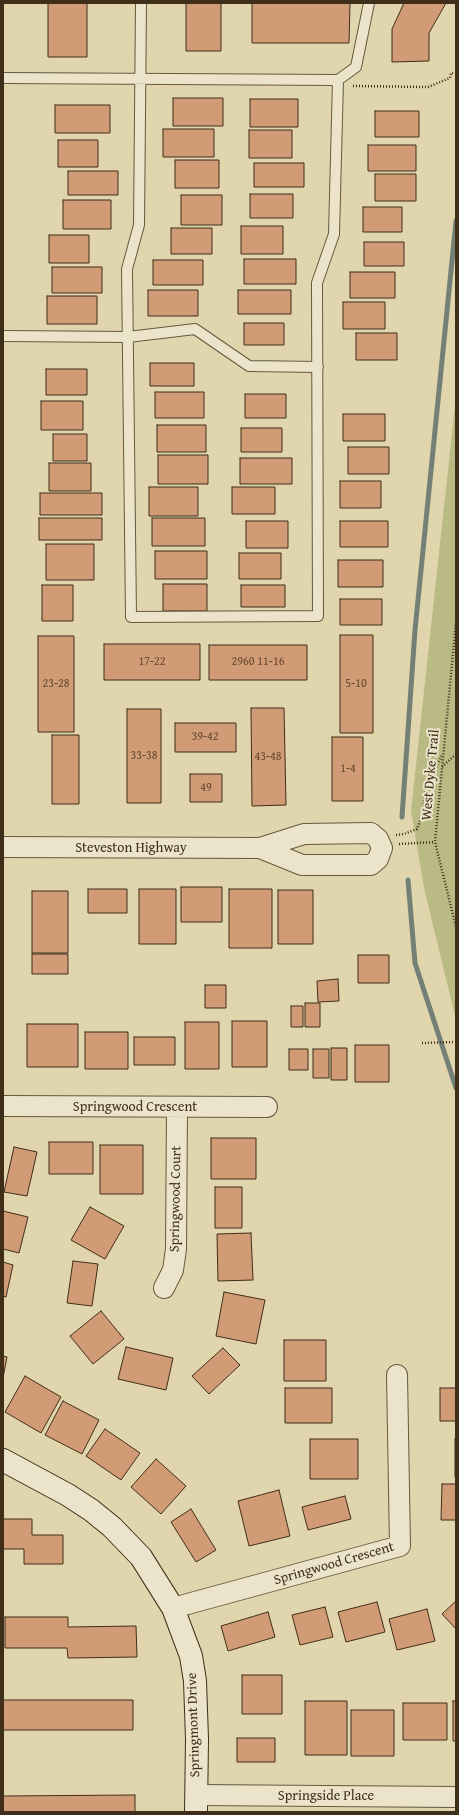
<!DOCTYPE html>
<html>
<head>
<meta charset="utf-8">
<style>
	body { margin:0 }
	#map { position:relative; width:459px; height:1815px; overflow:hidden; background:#e0d5ad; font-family:"Gentium Book Plus",serif }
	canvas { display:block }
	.frame { position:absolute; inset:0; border:4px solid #3f2e1a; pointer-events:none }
</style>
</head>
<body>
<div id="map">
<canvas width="459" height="1815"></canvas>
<div class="frame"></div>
</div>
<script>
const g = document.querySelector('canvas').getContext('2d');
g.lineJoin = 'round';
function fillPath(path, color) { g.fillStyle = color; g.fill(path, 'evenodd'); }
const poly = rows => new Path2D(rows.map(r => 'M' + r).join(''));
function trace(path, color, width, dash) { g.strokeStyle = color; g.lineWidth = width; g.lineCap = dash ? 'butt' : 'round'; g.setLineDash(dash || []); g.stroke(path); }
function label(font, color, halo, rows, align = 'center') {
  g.font = font + ' "Gentium Book Plus",serif'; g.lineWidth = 4; g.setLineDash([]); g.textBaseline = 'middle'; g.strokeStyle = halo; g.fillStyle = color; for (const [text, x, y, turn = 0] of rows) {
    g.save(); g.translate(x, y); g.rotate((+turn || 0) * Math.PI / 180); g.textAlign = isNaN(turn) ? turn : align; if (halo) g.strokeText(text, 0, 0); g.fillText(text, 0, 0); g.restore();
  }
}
fillPath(poly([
	[456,396,456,1020,424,888,411,811]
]), '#babb84');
trace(poly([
	[402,817,415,630,456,221],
	[408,880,415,963,456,1088]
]), '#738075', 5);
const building = poly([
	[48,3,87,3,87,57,48,57,48,3],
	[186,3,221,3,221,51,186,51,186,3],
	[252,3,350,3,349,43,252,43,252,3],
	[404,3,446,3,429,33,429,61,392,62,392,29,404,3],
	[173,98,223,98,223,126,173,126,173,98],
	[250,99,298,99,298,127,250,127,250,99],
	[55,105,110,105,110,133,55,133,55,105],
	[375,111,419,111,419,137,375,137,375,111],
	[163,129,214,129,214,157,163,157,163,129],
	[249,130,292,130,292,158,249,158,249,130],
	[58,140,98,140,98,167,58,167,58,140],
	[368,145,416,145,416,171,368,171,368,145],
	[175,160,219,160,219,188,175,188,175,160],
	[254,163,304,163,304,187,254,187,254,163],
	[68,171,118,171,118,195,68,195,68,171],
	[375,174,416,174,416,201,375,201,375,174],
	[250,194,293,194,293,218,250,218,250,194],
	[181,195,222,195,222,225,181,225,181,195],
	[63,200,111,200,111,229,63,229,63,200],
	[363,207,402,207,402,232,363,232,363,207],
	[241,226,283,226,283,254,241,254,241,226],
	[171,228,212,228,212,254,171,254,171,228],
	[49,235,89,235,89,263,49,263,49,235],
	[364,242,404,242,404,266,364,266,364,242],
	[244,259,296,259,296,284,244,284,244,259],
	[153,260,203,260,203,285,153,285,153,260],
	[52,267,102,267,102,293,52,293,52,267],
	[350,272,395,272,395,298,350,298,350,272],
	[148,290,198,290,198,316,148,316,148,290],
	[238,290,291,290,291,314,238,314,238,290],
	[47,296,97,296,97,324,47,324,47,296],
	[343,302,385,302,385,329,343,329,343,302],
	[244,323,284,323,284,345,244,345,244,323],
	[356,333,397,333,397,360,356,360,356,333],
	[150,363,194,363,194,386,150,386,150,363],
	[46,369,87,369,87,395,46,395,46,369],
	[155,392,204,392,204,418,155,418,155,392],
	[245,394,286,394,286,418,245,418,245,394],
	[41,401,83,401,83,430,41,430,41,401],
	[343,414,385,414,385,441,343,441,343,414],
	[157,425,206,425,206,452,157,452,157,425],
	[241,428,282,428,282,452,241,452,241,428],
	[53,434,87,434,87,461,53,461,53,434],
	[348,447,389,447,389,474,348,474,348,447],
	[158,455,208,455,208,484,158,484,158,455],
	[240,458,292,458,292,484,240,484,240,458],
	[49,463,91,463,91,491,49,491,49,463],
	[340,481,381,481,381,508,340,508,340,481],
	[149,487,198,487,198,516,149,516,149,487],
	[232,487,275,487,275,514,232,514,232,487],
	[40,493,102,493,102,515,40,515,40,493],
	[39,518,102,518,102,540,39,540,39,518],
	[152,518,205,518,205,546,152,546,152,518],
	[246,521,288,521,288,548,246,548,246,521],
	[340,521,388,521,388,547,340,547,340,521],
	[46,544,94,544,94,580,46,580,46,544],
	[155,551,207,551,207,579,155,579,155,551],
	[239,553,281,553,281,579,239,579,239,553],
	[338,560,383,560,383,587,338,587,338,560],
	[163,584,207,584,207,611,163,611,163,584],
	[42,585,73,585,73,621,42,621,42,585],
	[241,585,285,585,285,607,241,607,241,585],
	[340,599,382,599,382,625,340,625,340,599],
	[340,635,373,635,373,733,340,733,340,635],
	[38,636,74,636,74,732,38,732,38,636],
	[104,644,200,644,200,680,104,680,104,644],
	[209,645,307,645,307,680,209,680,209,645],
	[251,708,284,708,286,805,252,806,251,708],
	[127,709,161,709,161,803,127,803,127,709],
	[175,723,236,723,236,752,175,752,175,723],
	[52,735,79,735,79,804,52,804,52,735],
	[332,737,363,737,363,801,332,801,332,737],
	[190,774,222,774,222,802,190,802,190,774],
	[181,887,222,887,222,922,181,922,181,887],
	[88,889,127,889,127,913,88,913,88,889],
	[139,889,176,889,176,944,139,944,139,889],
	[229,889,272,889,272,948,229,948,229,889],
	[278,890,313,890,313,944,278,944,278,890],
	[32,891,68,891,68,953,32,953,32,891],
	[32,954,68,954,68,974,32,974,32,954],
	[358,955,389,955,389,983,358,983,358,955],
	[338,979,339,1001,318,1002,317,981,338,979],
	[205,985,226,985,226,1008,205,1008,205,985],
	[305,1003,320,1003,320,1027,305,1027,305,1003],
	[291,1006,303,1006,303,1027,291,1027,291,1006],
	[232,1021,267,1021,267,1067,232,1067,232,1021],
	[185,1022,219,1022,219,1069,185,1069,185,1022],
	[27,1024,78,1024,78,1067,27,1067,27,1024],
	[85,1032,128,1032,128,1069,85,1069,85,1032],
	[134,1037,175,1037,175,1065,134,1065,134,1037],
	[355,1045,389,1045,389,1082,355,1082,355,1045],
	[331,1048,347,1048,347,1080,331,1080,331,1048],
	[289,1049,308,1049,308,1070,289,1070,289,1049],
	[313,1049,329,1049,329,1078,313,1078,313,1049],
	[211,1138,256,1138,256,1179,211,1179,211,1138],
	[49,1142,93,1142,93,1174,49,1174,49,1142],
	[100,1145,143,1145,143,1194,100,1194,100,1145],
	[14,1147,37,1152,27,1196,4,1192,14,1147],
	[215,1187,242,1187,242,1228,215,1228,215,1187],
	[90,1207,124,1226,105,1259,71,1240,90,1207],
	[3,1211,28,1217,19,1253,3,1249,3,1211],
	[251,1233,253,1280,218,1281,217,1234,251,1233],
	[73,1261,98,1264,92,1306,67,1303,73,1261],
	[3,1262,13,1265,6,1297,3,1296,3,1262],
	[224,1292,265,1300,256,1344,216,1336,224,1292],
	[101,1311,124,1339,93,1364,70,1336,101,1311],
	[284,1340,326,1340,326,1381,284,1381,284,1340],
	[126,1347,173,1358,166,1390,118,1379,126,1347],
	[223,1348,240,1365,209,1394,192,1376,223,1348],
	[3,1356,7,1357,3,1378,3,1356],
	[25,1376,61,1397,41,1433,5,1412,25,1376],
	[285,1388,332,1388,332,1423,285,1423,285,1388],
	[440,1388,456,1388,456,1421,440,1421,440,1388],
	[63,1401,99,1420,82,1454,45,1435,63,1401],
	[105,1429,140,1453,121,1480,86,1456,105,1429],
	[310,1439,358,1439,358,1479,310,1479,310,1439],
	[455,1439,456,1439,456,1477,455,1477,455,1439],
	[156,1459,186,1486,161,1514,131,1487,156,1459],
	[442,1484,456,1484,456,1520,441,1520,442,1484],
	[279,1490,290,1536,249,1546,238,1501,279,1490],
	[345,1496,351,1519,308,1530,302,1507,345,1496],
	[191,1509,216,1550,196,1562,171,1522,191,1509],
	[3,1519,32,1519,32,1535,63,1535,63,1564,24,1564,24,1549,3,1549,3,1519],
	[456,1601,456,1629,442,1614,456,1601],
	[377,1602,385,1632,346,1642,338,1612,377,1602],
	[325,1607,333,1637,300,1645,292,1615,325,1607],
	[427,1609,435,1641,397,1650,389,1619,427,1609],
	[268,1612,275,1637,228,1651,221,1626,268,1612],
	[5,1617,68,1617,68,1627,136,1626,137,1657,68,1658,67,1648,5,1648,5,1617],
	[242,1675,282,1675,282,1714,242,1714,242,1675],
	[3,1700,133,1700,133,1730,3,1730,3,1700],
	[305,1701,347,1701,347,1755,305,1755,305,1701],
	[453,1701,456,1701,456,1741,453,1741,453,1701],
	[403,1703,447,1703,447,1740,403,1740,403,1703],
	[351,1710,394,1710,394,1756,351,1756,351,1710],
	[237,1738,275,1738,275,1762,237,1762,237,1738],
	[135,1795,135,1812,3,1812,3,1796,135,1795]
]);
fillPath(building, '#d19b76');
trace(building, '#3f2e1a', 1);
const lane = poly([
	[141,3,139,225,127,269,131,617,318,616,317,283,334,234,338,80],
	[3,78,338,80,356,67,369,3],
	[3,336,128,337,195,329,249,366,318,367]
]);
const street = poly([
	[3,847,260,848,304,834,371,833,378,839,382,848,378,859,371,865,302,865,260,848],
	[3,1106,267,1107],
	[164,1288,173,1270,176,1249,177,1108],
	[173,1608,400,1546,397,1375],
	[196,1795,456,1797]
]);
const secondary = poly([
	[3,1460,68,1495,91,1510,112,1527,141,1557,173,1608,191,1656,195,1681,197,1739,196,1812]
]);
trace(lane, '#67583f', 12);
trace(street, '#67583f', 22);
trace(secondary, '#3f2e1a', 24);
trace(poly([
	[353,86,428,87,450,78,451,73,456,73],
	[456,622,435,842,456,927],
	[442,767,456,754],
	[396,835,404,834,417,829,422,816,426,789,442,755],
	[399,844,435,842],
	[422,1043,456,1042]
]), '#3f2e1a', 2.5, [1, 2]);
trace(lane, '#ebe4ca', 10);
trace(street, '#ebe4ca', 20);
trace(secondary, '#ebe4ca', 22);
label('12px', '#644931', null, [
	["17-22",152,662],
	["2960 11-16",258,662],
	["23-28",56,684],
	["5-10",356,684],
	["39-42",205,737],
	["33-38",144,756],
	["43-48",268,757],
	["1-4",348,769],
	["49",206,788]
]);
label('14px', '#3f2e1a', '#ebe4ca', [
	["West Dyke Trail",431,775,-85],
	["Steveston Highway",131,848],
	["Springwood Crescent",135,1107],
	["Springwood Court",176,1199,-89],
	["Springwood Crescent",334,1564,-16],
	["Springmont Drive",194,1725,-92],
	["Springside Place",326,1796]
]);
</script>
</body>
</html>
